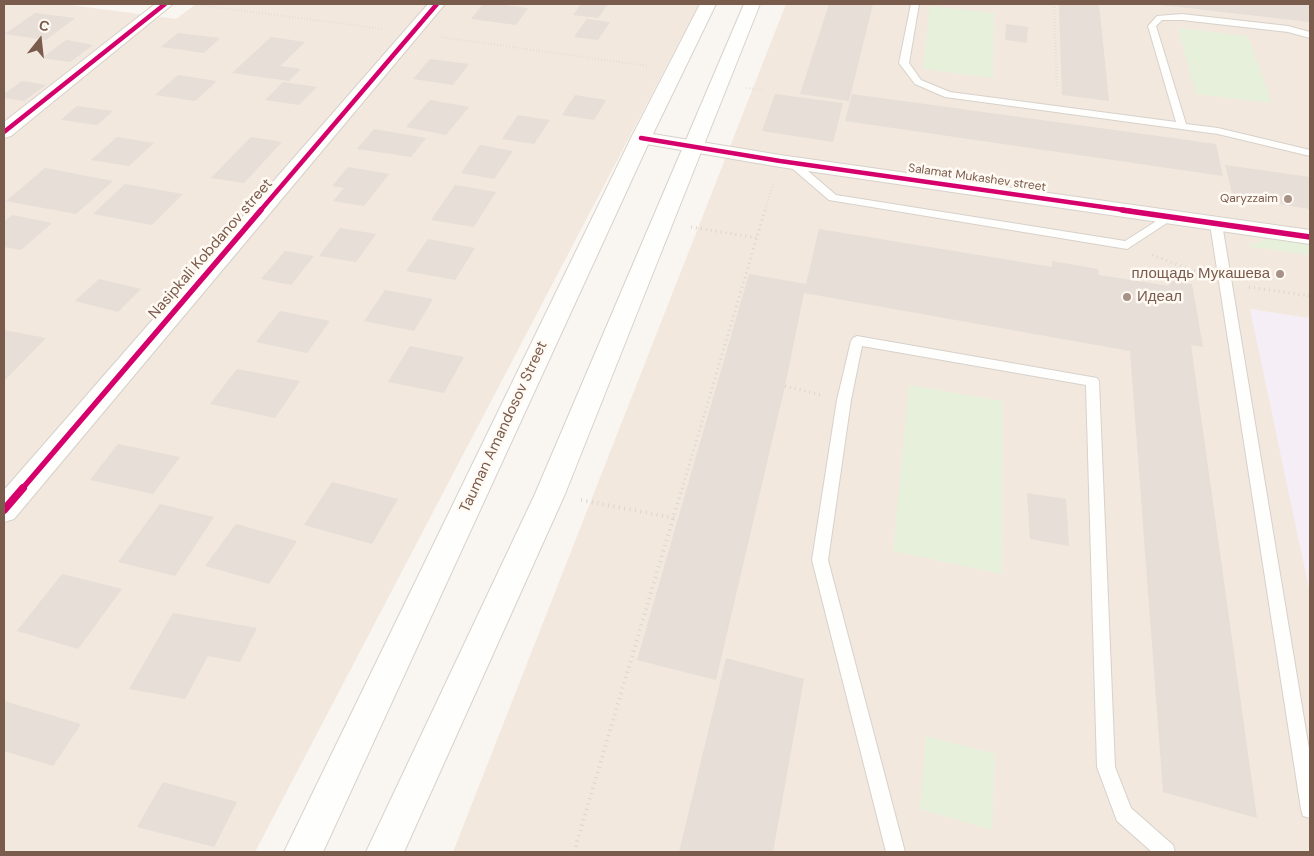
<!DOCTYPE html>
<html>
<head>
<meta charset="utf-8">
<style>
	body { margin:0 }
	#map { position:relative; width:1314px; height:856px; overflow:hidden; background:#f9f5f0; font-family:"DM Sans",sans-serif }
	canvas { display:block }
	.frame { position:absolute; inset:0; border:5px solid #7a5c4d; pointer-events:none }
	.north { position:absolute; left:15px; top:15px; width:50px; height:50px; -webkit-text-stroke:4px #fffaf3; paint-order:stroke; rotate:16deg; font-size:14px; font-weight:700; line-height:20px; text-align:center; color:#7a5c4d }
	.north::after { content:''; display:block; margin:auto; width:18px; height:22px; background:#7a5c4d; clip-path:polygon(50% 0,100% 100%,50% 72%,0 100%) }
</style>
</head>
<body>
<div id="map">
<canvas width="1314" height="856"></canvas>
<div class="frame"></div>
<div class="north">С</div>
</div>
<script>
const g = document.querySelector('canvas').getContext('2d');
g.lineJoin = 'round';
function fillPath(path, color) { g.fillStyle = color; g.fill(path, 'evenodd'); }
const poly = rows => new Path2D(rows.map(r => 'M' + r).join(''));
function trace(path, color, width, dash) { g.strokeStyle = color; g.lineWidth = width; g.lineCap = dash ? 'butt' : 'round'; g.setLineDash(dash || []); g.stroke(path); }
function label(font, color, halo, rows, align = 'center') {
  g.font = font + ' "DM Sans",sans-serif'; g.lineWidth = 5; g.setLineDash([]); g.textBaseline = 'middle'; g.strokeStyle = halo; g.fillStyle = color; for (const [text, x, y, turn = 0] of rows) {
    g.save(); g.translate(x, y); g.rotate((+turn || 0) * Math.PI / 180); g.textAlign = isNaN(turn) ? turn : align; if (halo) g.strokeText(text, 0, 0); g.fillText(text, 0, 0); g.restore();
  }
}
fillPath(poly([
	[4,4,63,4,176,19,196,4,699,4,255,852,4,852],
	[786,4,1310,4,1310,852,453,852]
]), '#f2e8de');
fillPath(poly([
	[1250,309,1310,318,1310,594]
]), '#f6eef6');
fillPath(poly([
	[930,6,994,13,993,78,923,69],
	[1178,28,1248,36,1272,103,1196,94],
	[1278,239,1310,244,1310,255,1246,246,1264,240],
	[909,385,1003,401,1002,574,893,551],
	[926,736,995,754,992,830,920,809]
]), '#e7f0db');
fillPath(poly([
	[483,4,497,4,528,8,516,25,471,19],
	[581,4,608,4,598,18,573,15],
	[829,4,873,4,849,101,800,94],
	[1059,4,1099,4,1109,101,1062,95],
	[1161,4,1310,4,1310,22,1161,5],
	[35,13,75,18,46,40,5,34],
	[587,19,610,22,598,40,574,37],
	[1006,24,1028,27,1027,43,1005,40],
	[178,33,220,38,204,53,161,47],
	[271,37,305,42,280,66,301,69,289,81,232,73],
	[66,40,93,45,70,62,42,58],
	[430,59,469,64,453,85,413,79],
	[178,75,217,81,195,101,155,95],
	[22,81,46,85,24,101,4,98,4,94],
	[283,82,317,87,299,105,265,100],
	[775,94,843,103,833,142,762,131],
	[852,94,1216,144,1223,176,845,121],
	[575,95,606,100,594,120,562,115],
	[430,100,469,107,446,135,406,127],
	[77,106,113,111,97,125,61,120],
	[518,115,550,120,534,144,502,139],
	[374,129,426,138,411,157,357,149],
	[117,137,154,143,129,166,91,160],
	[251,137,282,142,244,183,211,178],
	[480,145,513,151,494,179,461,173],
	[1225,165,1310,177,1310,209,1233,197],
	[348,167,389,174,364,206,333,201,344,188,332,186],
	[45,168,113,181,76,214,6,201],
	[125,184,183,194,152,225,93,214],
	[455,185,496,192,474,227,431,220],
	[12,215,52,223,21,250,4,247,4,222],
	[340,228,376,234,356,262,319,256],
	[819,229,1052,267,1052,261,1098,269,1099,275,1169,286,1168,280,1192,284,1203,347,1191,345,1257,818,1163,792,1130,351,804,293,785,386,716,680,637,660,749,274,806,284],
	[428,239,475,248,455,280,406,271],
	[285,251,314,256,291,285,261,279],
	[99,279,141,289,118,312,75,301],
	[385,290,433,299,414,331,364,321],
	[280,311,330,321,307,353,256,342],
	[4,330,46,338,6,379,4,378],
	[410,346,464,357,444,393,388,382],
	[237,369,300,381,275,418,210,404],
	[118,444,180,457,153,494,90,480],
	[332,482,398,499,372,544,304,525],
	[1027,493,1066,499,1069,546,1030,539],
	[160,504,214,517,175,576,118,562],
	[236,524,297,541,269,584,205,566],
	[62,574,122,589,78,649,17,631],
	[173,613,257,628,240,662,208,656,185,699,129,689],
	[726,658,804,679,773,852,679,852],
	[4,701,81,724,53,766,4,751],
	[163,782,237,802,214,847,137,827]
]), '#e6ded7');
const service = poly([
	[911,4,919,4,909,63,921,80,950,92,1176,122,1148,26,1157,16,1182,14,1288,26,1310,32,1310,38,1288,32,1182,20,1162,20,1156,26,1186,124,1218,128,1310,150,1310,156,1218,134,945,97,915,84,899,63,911,4],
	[791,159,795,160,836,195,1125,241,1166,215,1174,215,1176,217,1127,249,829,200,787,164,786,162,791,159],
	[1216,220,1222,224,1310,755,1310,818,1303,816,1301,809,1210,224,1216,220],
	[857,336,1097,378,1099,381,1115,767,1131,808,1173,845,1175,852,1152,852,1117,821,1097,767,1086,385,862,346,851,400,828,560,905,852,886,852,812,560,837,400,851,341,853,338,857,336]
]);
const minor = poly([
	[155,4,173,4,11,136,4,138,4,122,155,4],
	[428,4,445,4,14,519,4,522,4,490,428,4],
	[641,132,780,155,1310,230,1310,244,780,167,634,142,631,138,634,134,641,132]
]);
const secondary = poly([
	[700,4,716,4,651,138,323,852,284,852,631,138,700,4],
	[744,4,760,4,565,494,404,852,366,852,535,494,744,4]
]);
trace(service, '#d7d1cb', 2);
trace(minor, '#d7d1cb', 2);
trace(secondary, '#d9d2cb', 2);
trace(poly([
	[191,4,383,29],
	[1054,4,1057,88],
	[441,37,648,66],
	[746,88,764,90],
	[765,211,773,184]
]), '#dcd5d0', 2, [0.5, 2.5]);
trace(poly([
	[691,227,757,238],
	[1152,255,1200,273],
	[1249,287,1310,296],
	[785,386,821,395],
	[682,489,765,210]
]), '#dcd5d0', 3, [1, 4]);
trace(poly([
	[581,500,674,518],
	[574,852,682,488]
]), '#dcd5d0', 4, [1, 4.5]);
fillPath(service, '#fefefd');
fillPath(minor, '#fefefd');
fillPath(secondary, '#fefefd');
trace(poly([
	[4,132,165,4],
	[641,138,780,161,1131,211],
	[260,211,437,4]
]), '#d6006c', 4.5);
trace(poly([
	[1122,210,1310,237],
	[22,489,261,210]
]), '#d6006c', 5.5);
trace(poly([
	[4,510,23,488]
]), '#d6006c', 8);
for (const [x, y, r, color] of [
	[1288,199,5,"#a69286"],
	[1280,274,5,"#a69286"],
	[1127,297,5,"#a69286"]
]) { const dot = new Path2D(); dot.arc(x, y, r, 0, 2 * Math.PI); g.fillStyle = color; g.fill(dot); trace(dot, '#fffaf3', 2); }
label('12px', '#7a5c4d', '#fffaf3', [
	["Salamat Mukashev street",977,178,8]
]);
label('12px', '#7a5c4d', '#fffaf3', [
	["Qaryzzaim",1278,199]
], 'right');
label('15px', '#7a5c4d', '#fffaf3', [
	["Nasipkali Kobdanov street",211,249,-49],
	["Tauman Amandosov Street",504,427,-65]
]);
label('15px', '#7a5c4d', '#fffaf3', [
	["площадь Мукашева",1270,274],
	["Идеал",1137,297,"left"]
], 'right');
</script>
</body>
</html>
